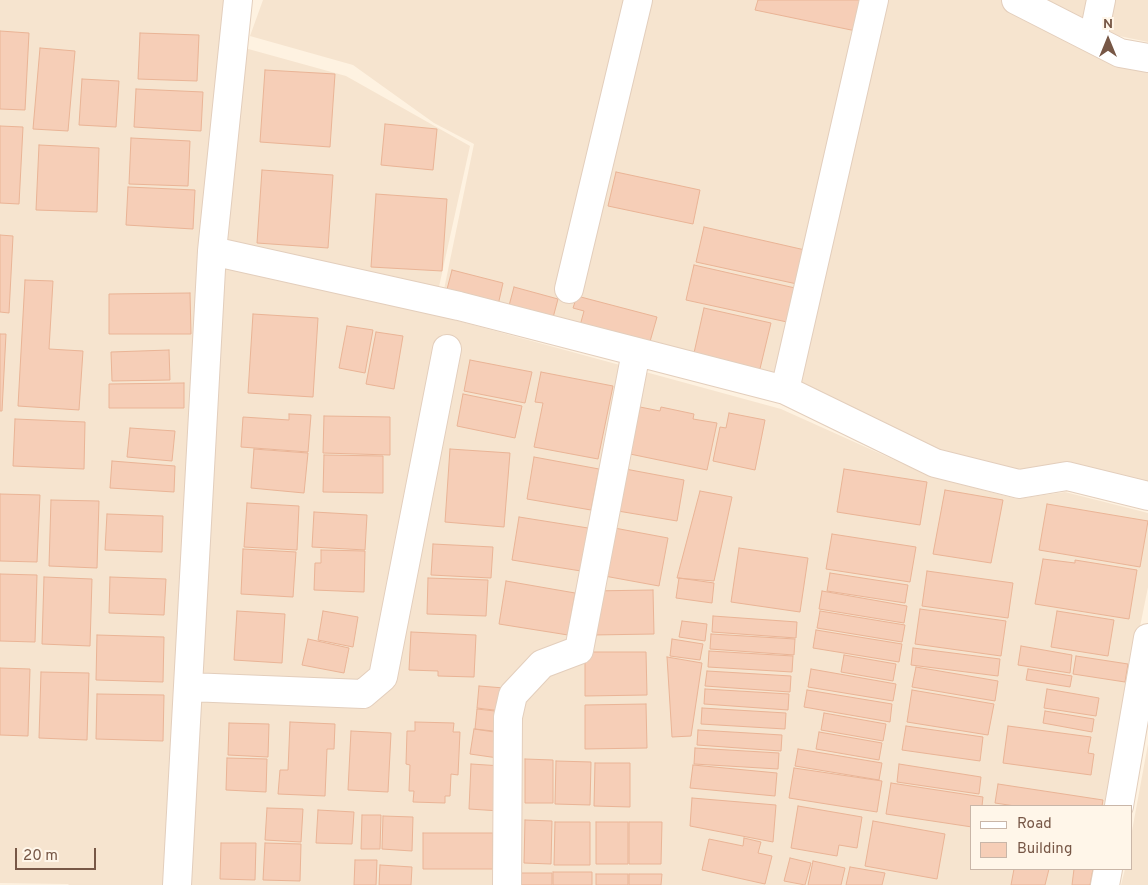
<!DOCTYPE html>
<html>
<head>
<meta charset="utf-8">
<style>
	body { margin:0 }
	#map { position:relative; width:1148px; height:885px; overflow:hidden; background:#fef2e1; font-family:Overpass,sans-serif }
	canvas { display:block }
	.legend { position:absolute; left:970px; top:805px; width:162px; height:65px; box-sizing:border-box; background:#fff6e9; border:1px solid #c9b6a8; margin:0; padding:6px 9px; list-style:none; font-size:15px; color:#775746 }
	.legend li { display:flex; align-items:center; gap:10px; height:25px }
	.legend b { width:25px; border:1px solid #c9b6a8 }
	.north { position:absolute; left:1083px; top:15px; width:50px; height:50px; -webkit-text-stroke:4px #fff6e9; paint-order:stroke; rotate:0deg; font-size:14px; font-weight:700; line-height:20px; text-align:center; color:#775746 }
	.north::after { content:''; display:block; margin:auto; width:18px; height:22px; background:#775746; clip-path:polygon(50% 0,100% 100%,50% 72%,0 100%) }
	.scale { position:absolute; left:15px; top:848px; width:81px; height:22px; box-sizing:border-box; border:2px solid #775746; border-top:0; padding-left:6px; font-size:15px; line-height:18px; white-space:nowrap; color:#775746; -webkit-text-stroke:4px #fff6e9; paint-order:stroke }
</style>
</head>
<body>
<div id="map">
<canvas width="1148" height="885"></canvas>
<ul class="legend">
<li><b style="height:6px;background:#fff"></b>Road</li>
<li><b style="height:14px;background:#f6ceb7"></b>Building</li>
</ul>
<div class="north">N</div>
<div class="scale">20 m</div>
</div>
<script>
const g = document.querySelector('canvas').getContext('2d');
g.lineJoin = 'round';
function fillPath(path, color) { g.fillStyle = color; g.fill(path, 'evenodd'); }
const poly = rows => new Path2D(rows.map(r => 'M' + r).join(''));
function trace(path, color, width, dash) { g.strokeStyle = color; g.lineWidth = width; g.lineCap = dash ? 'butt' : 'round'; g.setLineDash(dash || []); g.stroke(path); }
fillPath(poly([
	[0,0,232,0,223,42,346,76,470,146,433,314,781,409,930,476,1017,499,1065,492,1148,513,1148,587,1104,806,972,806,972,869,1092,869,1089,885,69,885,68,884,0,883],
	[263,0,1005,0,1148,64,1148,505,1068,484,1018,492,784,396,441,304,474,144,434,123,353,65,250,36],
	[1028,0,1097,0,1090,31],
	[1112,0,1148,0,1148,42,1105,33],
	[1148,744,1148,885,1121,885,1125,869,1132,869,1132,831]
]), '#f6e4cf');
const building = poly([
	[758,0,863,0,856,31,755,10,758,0],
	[0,31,29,33,25,110,0,109,0,31],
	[140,33,199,35,197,81,138,79,140,33],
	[40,48,75,51,68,131,33,129,40,48],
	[265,70,335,74,330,147,260,142,265,70],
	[82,79,119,81,116,127,79,125,82,79],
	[136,89,203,92,201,131,134,127,136,89],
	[385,124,437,129,433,170,381,165,385,124],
	[0,126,23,127,19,204,0,203,0,126],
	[131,138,190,141,188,186,129,184,131,138],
	[39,145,99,148,97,212,36,210,39,145],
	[262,170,333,175,328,248,257,243,262,170],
	[616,172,700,190,693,224,608,206,616,172],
	[128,187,195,190,193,229,126,225,128,187],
	[376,194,447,199,442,271,371,267,376,194],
	[704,227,805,250,797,284,696,262,704,227],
	[0,235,13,236,9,313,0,312,0,235],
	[694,265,795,288,787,322,686,300,694,265],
	[452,270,503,283,496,314,444,301,452,270],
	[25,280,53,281,49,349,83,351,79,410,18,406,25,280],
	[514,287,558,299,550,329,506,317,514,287],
	[190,293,191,334,109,334,109,294,190,293],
	[577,296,657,317,647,352,578,333,584,311,573,308,577,296],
	[704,308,771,323,758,377,692,362,704,308],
	[253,314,318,318,313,397,248,393,253,314],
	[347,326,373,330,365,373,339,368,347,326],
	[376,332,403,336,394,389,366,384,376,332],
	[0,334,6,334,2,411,0,411,0,334],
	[169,350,170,380,112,381,111,352,169,350],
	[470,360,532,372,525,403,464,391,470,360],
	[541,372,613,386,598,459,534,447,543,403,535,402,541,372],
	[184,383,184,408,109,408,109,384,184,383],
	[463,394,522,406,515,438,457,426,463,394],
	[640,407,660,411,661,407,694,414,693,419,717,423,707,470,630,454,640,407],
	[729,413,765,420,755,470,713,461,720,427,726,428,729,413],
	[289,414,311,415,308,452,241,447,243,417,289,420,289,414],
	[324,416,390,417,390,455,323,453,324,416],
	[15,419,85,422,84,469,13,466,15,419],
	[130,428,175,431,172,461,127,457,130,428],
	[254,449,308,453,304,493,251,488,254,449],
	[450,449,510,453,504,527,445,522,450,449],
	[324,455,383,456,383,493,323,492,324,455],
	[534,457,599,469,591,510,527,499,534,457],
	[112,461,175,466,174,492,110,488,112,461],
	[620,468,684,480,677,521,612,510,620,468],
	[844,469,927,482,920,525,837,512,844,469],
	[945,490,1003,500,991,563,933,554,945,490],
	[700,491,732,497,714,581,677,578,700,491],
	[0,494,40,495,37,562,0,561,0,494],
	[51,500,99,501,97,568,49,566,51,500],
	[247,503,299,506,297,550,244,547,247,503],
	[1047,504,1148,521,1140,567,1039,550,1047,504],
	[314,512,367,515,365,550,312,547,314,512],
	[107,514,163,516,162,552,105,550,107,514],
	[519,517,588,528,581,571,512,560,519,517],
	[609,527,668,538,659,586,599,575,609,527],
	[832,534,916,547,910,582,826,569,832,534],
	[433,544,493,547,491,578,431,575,433,544],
	[739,548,808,558,800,612,731,602,739,548],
	[243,549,296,552,293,597,241,594,243,549],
	[321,550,365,551,364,592,314,590,315,563,321,563,321,550],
	[1043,559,1075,563,1075,560,1137,570,1129,619,1035,604,1043,559],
	[927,571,1013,583,1008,618,922,606,927,571],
	[830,573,908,585,905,603,827,591,830,573],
	[0,574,37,575,35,642,0,641,0,574],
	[44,577,92,579,90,646,42,644,44,577],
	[110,577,166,579,164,615,109,613,110,577],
	[428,578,488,580,486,616,427,614,428,578],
	[679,578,714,583,712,603,676,598,679,578],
	[506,581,575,593,568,635,499,624,506,581],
	[653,590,654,634,592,635,591,591,653,590],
	[822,591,907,606,904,623,819,609,822,591],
	[920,609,1006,621,1001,656,915,644,920,609],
	[237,611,285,614,282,663,234,660,237,611],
	[323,611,358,617,353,647,318,640,323,611],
	[820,611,905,625,902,642,817,628,820,611],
	[1057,611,1114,620,1108,656,1051,647,1057,611],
	[713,616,797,622,796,638,712,632,713,616],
	[682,621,707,624,705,641,679,637,682,621],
	[816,630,902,644,899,662,813,648,816,630],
	[411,632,476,635,474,677,438,676,438,671,409,670,411,632],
	[711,634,795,639,794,655,710,649,711,634],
	[97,635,164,637,163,682,96,680,97,635],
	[308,639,349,648,344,673,302,665,308,639],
	[672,639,703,644,700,660,670,656,672,639],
	[1021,646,1072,655,1070,673,1018,665,1021,646],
	[913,648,1000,659,998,676,911,665,913,648],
	[709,651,793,656,792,672,708,667,709,651],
	[585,652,646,652,647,695,585,696,585,652],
	[844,655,896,664,893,681,841,672,844,655],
	[1076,656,1128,664,1125,682,1073,674,1076,656],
	[667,657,702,663,691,736,672,737,667,657],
	[916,667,998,681,995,701,912,687,916,667],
	[0,668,30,669,28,736,0,735,0,668],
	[811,669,896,684,893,701,808,687,811,669],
	[1028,669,1072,676,1070,687,1026,680,1028,669],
	[707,671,791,676,790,692,705,686,707,671],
	[41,672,89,673,87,740,39,738,41,672],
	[479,686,504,688,502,711,477,708,479,686],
	[705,689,789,694,788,710,704,704,705,689],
	[1047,689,1099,698,1096,716,1044,708,1047,689],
	[807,690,892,704,890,722,804,707,807,690],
	[912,690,994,704,988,735,907,722,912,690],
	[97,694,164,695,163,741,96,739,97,694],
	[646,704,647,748,585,749,585,705,646,704],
	[702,708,786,713,785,729,701,724,702,708],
	[477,709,504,712,502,732,475,729,477,709],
	[1045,711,1094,719,1092,732,1043,723,1045,711],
	[824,713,886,724,883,741,821,730,824,713],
	[290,722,335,724,334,749,327,749,325,796,278,794,280,770,288,770,290,722],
	[415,722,454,723,453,732,460,732,458,775,451,774,450,796,445,796,445,803,413,802,414,791,409,791,410,765,406,764,407,731,415,731,415,722],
	[229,723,269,724,268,757,228,755,229,723],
	[906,726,983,737,980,761,902,750,906,726],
	[1008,726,1091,737,1088,753,1094,754,1091,775,1003,763,1008,726],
	[474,729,501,733,498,758,470,754,474,729],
	[698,730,782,735,781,751,697,745,698,730],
	[351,731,391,733,388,792,348,790,351,731],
	[819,732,882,743,879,760,816,749,819,732],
	[695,748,779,753,778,769,694,764,695,748],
	[798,749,882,763,879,780,795,766,798,749],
	[227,758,267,759,266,792,226,790,227,758],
	[525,759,553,760,553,803,525,803,525,759],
	[556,761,591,762,590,805,555,804,556,761],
	[595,763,630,763,630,807,594,806,595,763],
	[471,764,502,766,500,811,469,809,471,764],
	[899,764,981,777,979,794,897,782,899,764],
	[693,765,777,773,775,796,690,788,693,765],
	[794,768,882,781,877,812,789,798,794,768],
	[891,783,983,797,982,806,972,806,972,827,886,814,891,783],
	[998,784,1103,800,1102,806,1015,806,995,803,998,784],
	[692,798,776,805,773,842,690,826,692,798],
	[798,806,862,817,857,848,839,845,837,856,791,848,798,806],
	[267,808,303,809,301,842,265,840,267,808],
	[318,810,354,812,352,844,316,843,318,810],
	[362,815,381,815,380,849,361,849,362,815],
	[383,816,413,817,412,851,382,849,383,816],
	[525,820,552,821,551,864,524,863,525,820],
	[873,821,945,834,937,879,865,866,873,821],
	[555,822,590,822,590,865,554,865,555,822],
	[596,822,628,822,628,864,596,864,596,822],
	[629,822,662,822,661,864,629,864,629,822],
	[423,833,493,833,493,869,423,869,423,833],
	[744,838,761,842,758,853,772,856,765,884,702,870,709,839,743,846,744,838],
	[221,843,256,843,255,880,220,879,221,843],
	[265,843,301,844,300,881,263,880,265,843],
	[790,858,811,863,805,885,784,881,790,858],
	[355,860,377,860,376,885,354,885,355,860],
	[813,861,845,868,841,885,808,885,813,861],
	[380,865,412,867,411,885,379,885,380,865],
	[850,867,885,873,882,885,846,885,850,867],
	[1014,869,1049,869,1045,885,1011,885,1014,869],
	[1074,869,1093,869,1090,885,1072,885,1074,869],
	[553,872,592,872,592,885,553,885,553,872],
	[520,873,552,873,552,885,519,885,520,873],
	[596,874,628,874,628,885,596,885,596,874],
	[629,874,662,874,661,885,629,885,629,874]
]);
fillPath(building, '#f6ceb7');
trace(building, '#eab496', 1);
const minor = poly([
	[1016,0,1120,53,1148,58],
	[1093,39,1101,0],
	[212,251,459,306,785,390,935,463,1019,484,1067,476,1148,496],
	[569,289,638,0],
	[785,390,874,0],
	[189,687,363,694,383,677,447,349],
	[1119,806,1148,638],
	[177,885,212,251,238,0],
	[507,885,508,717,513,695,542,664,579,650,636,352],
	[1105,885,1108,869]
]);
trace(minor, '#e3cebc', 30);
trace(minor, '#fff', 28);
</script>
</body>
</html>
